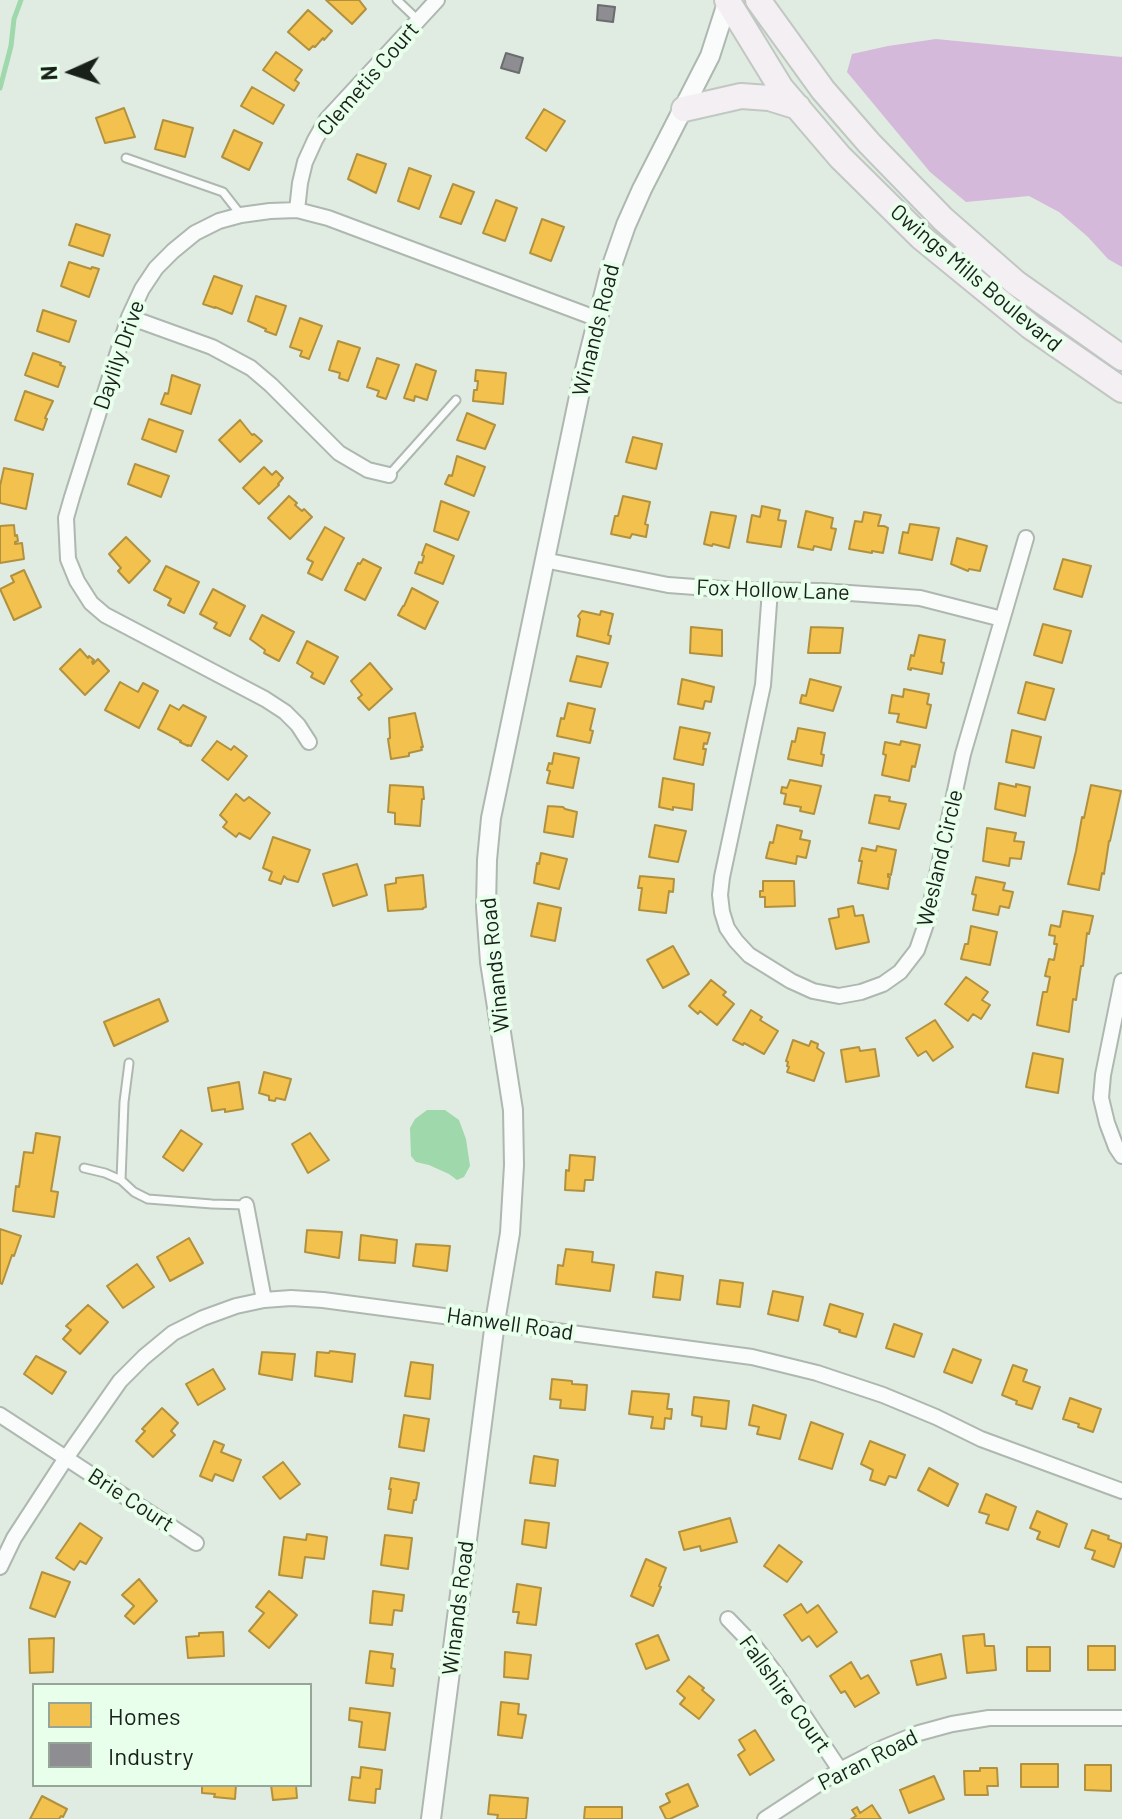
<!DOCTYPE html>
<html>
<head>
<meta charset="utf-8">
<style>
	body { margin:0 }
	#map { position:relative; width:1122px; height:1819px; overflow:hidden; background:#e0ece2; font-family:Barlow,sans-serif }
	canvas { display:block }
	.legend { position:absolute; left:32px; top:1683px; width:280px; height:104px; box-sizing:border-box; background:#e8ffec; border:2px solid #95a698; margin:0; padding:10px 14px; list-style:none; font-size:24px; color:#182019 }
	.legend li { display:flex; align-items:center; gap:16px; height:40px }
	.legend b { width:40px; border:2px solid #95a698 }
	.north { position:absolute; left:32px; top:32px; width:80px; height:80px; -webkit-text-stroke:6px #e8ffec; paint-order:stroke; rotate:267deg; font-size:22px; font-weight:700; line-height:32px; text-align:center; color:#182019 }
	.north::after { content:''; display:block; margin:auto; width:28px; height:36px; background:#182019; clip-path:polygon(50% 0,100% 100%,50% 72%,0 100%) }
</style>
</head>
<body>
<div id="map">
<canvas width="1122" height="1819"></canvas>
<ul class="legend">
<li><b style="height:22px;background:#f2c14e"></b>Homes</li>
<li><b style="height:22px;background:#8d8d92"></b>Industry</li>
</ul>
<div class="north">N</div>
</div>
<script>
const g = document.querySelector('canvas').getContext('2d');
g.lineJoin = 'round';
function fillPath(path, color) { g.fillStyle = color; g.fill(path, 'evenodd'); }
const poly = rows => new Path2D(rows.map(r => 'M' + r).join(''));
function trace(path, color, width, dash) { g.strokeStyle = color; g.lineWidth = width; g.lineCap = dash ? 'butt' : 'round'; g.setLineDash(dash || []); g.stroke(path); }
function label(font, color, halo, rows, align = 'center') {
  g.font = font + ' Barlow,sans-serif'; g.lineWidth = 8; g.setLineDash([]); g.textBaseline = 'middle'; g.strokeStyle = halo; g.fillStyle = color; for (const [text, x, y, turn = 0] of rows) {
    g.save(); g.translate(x, y); g.rotate((+turn || 0) * Math.PI / 180); g.textAlign = isNaN(turn) ? turn : align; if (halo) g.strokeText(text, 0, 0); g.fillText(text, 0, 0); g.restore();
  }
}
fillPath(poly([
	[936,39,1122,57,1122,267,1108,259,1088,237,1059,212,1029,196,966,202,930,172,847,72,852,54,888,46]
]), '#d5b9da');
fillPath(poly([
	[427,1110,445,1110,459,1120,466,1139,470,1166,464,1177,457,1180,449,1174,429,1165,416,1162,411,1156,410,1128,415,1119]
]), '#9ed8ab');
const homes = poly([
	[326,0,359,0,366,9,352,24,326,0],
	[308,10,332,31,324,40,323,38,315,47,313,46,309,50,288,32,308,10],
	[276,52,302,70,295,80,299,83,294,91,263,70,276,52],
	[252,87,284,105,273,124,241,106,252,87],
	[124,108,135,137,105,143,96,118,124,108],
	[544,109,565,121,546,151,526,138,544,109],
	[163,120,193,128,185,157,155,149,163,120],
	[234,130,262,143,249,170,222,157,234,130],
	[357,154,386,164,376,193,348,179,357,154],
	[409,168,431,176,419,209,398,201,409,168],
	[453,184,474,192,461,224,440,217,453,184],
	[496,200,517,208,505,241,483,233,496,200],
	[542,219,564,227,551,261,530,253,542,219],
	[76,224,110,235,103,256,69,245,76,224],
	[69,262,91,269,92,267,99,269,89,297,61,286,69,262],
	[214,276,242,286,232,314,215,307,215,308,203,304,214,276],
	[256,296,286,306,276,335,265,331,266,329,248,321,256,296],
	[43,310,76,321,69,342,37,331,43,310],
	[300,318,322,326,309,359,300,356,302,351,290,347,300,318],
	[338,341,360,348,348,381,339,378,340,373,329,370,338,341],
	[33,353,61,363,60,365,65,367,58,387,25,375,33,353],
	[377,358,399,365,386,399,377,396,379,391,367,387,377,358],
	[416,364,436,371,427,400,415,396,414,401,404,398,416,364],
	[476,370,506,373,503,404,473,401,474,390,477,390,478,381,475,381,476,370],
	[172,375,200,385,191,414,161,404,165,393,168,394,172,375],
	[25,391,53,401,45,418,47,419,43,430,15,420,25,391],
	[467,413,495,425,485,449,457,440,467,413],
	[149,419,183,431,176,452,142,439,149,419],
	[240,420,252,435,254,434,262,441,240,462,219,440,240,420],
	[633,437,662,444,656,469,626,462,633,437],
	[457,456,485,467,474,496,445,484,449,475,452,476,457,456],
	[135,464,169,476,161,497,128,484,135,464],
	[264,467,272,475,276,471,283,478,278,484,279,485,259,504,243,488,264,467],
	[4,468,33,474,26,509,0,503,0,486,4,468],
	[289,496,297,503,295,505,302,511,304,509,312,517,290,539,268,518,289,496],
	[623,496,650,502,645,524,648,525,646,537,632,534,630,538,611,534,615,516,618,516,623,496],
	[441,501,469,512,458,540,434,531,441,501],
	[762,506,780,510,778,520,786,521,781,547,747,542,752,515,760,517,762,506],
	[806,511,833,518,831,528,836,529,831,550,814,546,813,550,798,547,806,511],
	[711,512,736,516,729,548,713,544,712,546,704,544,711,512],
	[864,512,881,515,878,526,884,526,888,528,883,553,872,551,872,553,849,549,855,521,862,522,864,512],
	[910,524,939,528,932,560,899,553,903,532,908,533,910,524],
	[14,525,15,536,17,535,18,541,15,542,15,544,22,543,24,559,0,563,0,526,14,525],
	[325,527,344,538,322,580,308,573,313,562,307,559,325,527],
	[126,537,150,561,129,583,118,571,121,568,109,554,126,537],
	[957,538,987,546,980,571,969,569,968,571,951,564,957,538],
	[426,544,454,556,443,584,415,573,419,562,422,563,424,556,422,555,426,544],
	[363,559,381,568,365,600,345,590,358,563,360,564,363,559],
	[1063,559,1091,566,1082,597,1054,589,1063,559],
	[166,566,199,582,184,613,168,605,171,599,154,590,166,566],
	[24,570,41,607,14,620,0,589,14,582,11,576,24,570],
	[412,588,438,602,425,629,398,615,403,606,404,606,412,588],
	[213,589,245,606,230,636,214,628,217,623,200,614,213,589],
	[582,611,600,615,601,611,613,614,608,635,611,636,609,644,577,636,580,619,578,616,582,611],
	[262,615,294,632,279,661,264,653,265,650,250,639,262,615],
	[1043,624,1071,631,1062,663,1034,655,1043,624],
	[691,627,722,630,722,656,690,653,691,627],
	[811,627,843,628,840,653,808,653,811,627],
	[919,635,945,640,941,662,944,663,942,674,911,668,911,670,908,669,911,655,914,656,919,635],
	[307,641,338,657,324,684,311,677,313,673,297,663,307,641],
	[80,649,88,658,89,656,94,660,92,662,93,664,98,659,109,671,85,695,60,669,80,649],
	[577,656,608,663,601,687,570,681,577,656],
	[370,663,392,689,369,710,358,698,362,695,351,681,370,663],
	[682,679,714,687,711,702,705,701,703,709,678,704,682,679],
	[810,679,841,687,833,711,800,703,802,695,806,696,810,679],
	[120,682,138,692,143,683,158,691,139,728,105,710,120,682],
	[1026,682,1054,689,1045,720,1018,713,1026,682],
	[904,689,929,694,927,704,931,705,926,728,897,722,899,714,889,713,892,695,903,697,904,689],
	[568,703,595,709,590,730,593,731,590,743,557,736,561,718,564,719,568,703],
	[170,705,179,710,183,705,206,717,191,746,188,745,188,746,180,742,181,741,158,729,170,705],
	[415,713,423,747,421,747,422,750,409,753,409,756,391,759,388,739,390,738,389,718,415,713],
	[680,727,710,733,707,744,704,743,703,749,706,749,703,765,674,759,680,727],
	[798,728,825,733,821,754,824,755,822,766,788,759,792,741,795,742,798,728],
	[1012,730,1041,737,1034,768,1006,762,1012,730],
	[217,741,231,750,234,746,247,756,228,780,202,760,217,741],
	[901,741,920,745,915,767,912,766,909,781,882,775,886,755,883,754,885,742,900,745,901,741],
	[554,753,579,758,573,788,547,783,550,771,547,770,549,763,552,764,554,753],
	[663,778,694,784,692,810,673,807,673,810,659,807,663,778],
	[790,780,821,786,814,814,800,811,801,807,784,804,786,794,781,793,782,787,787,788,790,780],
	[999,783,1016,787,1016,784,1030,787,1025,816,995,809,999,783],
	[390,785,423,787,424,799,422,799,420,826,395,824,395,813,388,812,390,785],
	[1091,785,1121,791,1110,841,1109,841,1104,874,1102,873,1099,890,1068,884,1076,851,1082,817,1084,818,1091,785],
	[236,794,244,801,249,797,270,813,250,839,239,833,236,837,223,827,227,822,220,815,236,794],
	[875,795,890,797,889,801,906,804,899,829,869,823,875,795],
	[548,806,563,807,565,809,577,812,573,837,544,832,548,806],
	[655,825,686,831,678,862,649,857,655,825],
	[777,825,802,831,800,839,810,841,806,858,797,856,796,864,766,858,770,842,773,843,777,825],
	[987,828,1016,833,1014,841,1024,842,1021,859,1010,858,1009,866,983,861,987,828],
	[273,837,310,850,298,882,287,879,284,876,281,884,269,880,272,872,263,868,273,837],
	[877,846,896,850,891,875,888,874,888,877,890,877,888,889,858,883,862,861,859,861,862,848,876,851,877,846],
	[541,853,567,859,559,889,534,883,537,863,539,864,541,853],
	[357,864,367,895,333,906,323,874,357,864],
	[423,875,426,907,423,908,423,909,388,911,385,885,396,883,396,878,423,875],
	[640,876,674,879,673,892,669,891,666,913,639,910,642,888,638,888,640,876],
	[976,877,1005,883,1003,890,1013,892,1009,908,1000,906,998,915,973,910,976,895,972,894,976,877],
	[763,881,794,881,795,906,765,907,765,897,760,897,760,891,763,891,763,881],
	[538,903,561,908,555,941,531,936,538,903],
	[853,906,855,916,863,915,869,942,836,949,829,919,839,917,838,909,853,906],
	[1063,911,1093,916,1089,934,1087,933,1083,966,1081,966,1076,1000,1073,999,1069,1032,1037,1025,1043,992,1047,992,1050,977,1045,976,1049,959,1054,960,1057,944,1054,944,1055,936,1049,935,1051,925,1060,927,1063,911],
	[971,926,997,932,990,965,961,959,965,944,968,944,971,926],
	[673,946,689,974,663,988,647,960,673,946],
	[966,977,988,992,982,1000,990,1005,981,1019,973,1014,968,1021,945,1004,966,977],
	[711,980,726,992,723,995,734,1004,717,1025,700,1011,698,1014,689,1006,711,980],
	[159,999,168,1021,114,1046,104,1022,159,999],
	[751,1010,762,1017,760,1020,778,1031,764,1054,744,1043,743,1045,733,1040,751,1010],
	[935,1020,953,1047,933,1061,926,1051,918,1056,906,1038,935,1020],
	[793,1040,809,1046,811,1041,818,1044,817,1048,824,1053,814,1081,787,1072,789,1067,787,1066,788,1062,786,1061,793,1040],
	[859,1047,860,1051,875,1049,879,1076,846,1082,841,1050,859,1047],
	[1033,1053,1063,1059,1058,1093,1026,1087,1033,1053],
	[264,1072,291,1079,285,1100,276,1098,275,1101,269,1100,269,1096,259,1093,264,1072],
	[239,1082,243,1109,225,1112,225,1109,212,1111,208,1088,239,1082],
	[181,1130,202,1144,183,1171,163,1157,181,1130],
	[36,1133,60,1137,51,1191,58,1192,54,1217,13,1211,16,1186,19,1187,24,1152,33,1153,36,1133],
	[310,1133,329,1160,308,1173,292,1144,310,1133],
	[570,1155,595,1157,593,1180,585,1180,584,1191,565,1190,566,1170,569,1171,570,1155],
	[0,1229,21,1236,14,1256,12,1255,2,1284,0,1283,0,1229],
	[307,1230,342,1232,339,1258,305,1252,307,1230],
	[361,1235,397,1240,395,1263,359,1260,361,1235],
	[189,1238,203,1263,170,1281,157,1257,189,1238],
	[416,1244,450,1246,447,1271,413,1266,416,1244],
	[566,1249,593,1252,592,1262,614,1265,610,1291,556,1284,558,1265,563,1266,566,1249],
	[137,1264,154,1287,123,1308,107,1286,137,1264],
	[656,1272,683,1276,680,1300,653,1297,656,1272],
	[720,1280,743,1283,740,1307,717,1304,720,1280],
	[773,1291,803,1297,798,1321,768,1314,773,1291],
	[830,1304,863,1314,856,1337,839,1332,840,1330,824,1325,830,1304],
	[88,1305,108,1322,80,1354,63,1339,71,1330,66,1326,88,1305],
	[894,1324,922,1334,914,1357,886,1348,894,1324],
	[953,1349,981,1360,972,1383,944,1372,953,1349],
	[330,1351,355,1354,352,1382,315,1376,317,1352,329,1353,330,1351],
	[262,1352,295,1354,292,1380,259,1374,262,1352],
	[36,1356,66,1372,52,1394,24,1374,36,1356],
	[411,1362,433,1365,430,1399,405,1396,411,1362],
	[1013,1365,1027,1370,1023,1381,1040,1387,1032,1409,1016,1404,1017,1401,1002,1395,1013,1365],
	[213,1369,225,1389,198,1405,186,1384,213,1369],
	[552,1379,572,1381,572,1384,587,1385,585,1410,560,1408,561,1400,550,1399,552,1379],
	[632,1391,669,1394,667,1409,672,1409,671,1419,665,1418,664,1429,651,1428,653,1417,629,1414,632,1391],
	[694,1397,729,1401,726,1429,701,1426,702,1417,692,1415,694,1397],
	[1070,1398,1101,1409,1093,1432,1078,1427,1079,1424,1063,1419,1070,1398],
	[753,1405,786,1415,780,1439,757,1434,759,1427,749,1425,753,1405],
	[162,1408,178,1423,171,1431,175,1435,153,1457,136,1441,145,1431,142,1429,162,1408],
	[404,1415,429,1419,424,1451,399,1447,404,1415],
	[811,1422,843,1434,832,1469,799,1459,811,1422],
	[214,1441,224,1445,221,1452,241,1460,233,1481,215,1474,212,1481,200,1476,214,1441],
	[870,1441,905,1455,896,1478,889,1476,885,1485,870,1480,873,1470,861,1464,870,1441],
	[534,1456,558,1460,555,1486,530,1483,534,1456],
	[283,1462,300,1484,280,1499,263,1477,283,1462],
	[929,1468,958,1484,948,1506,918,1490,929,1468],
	[391,1478,419,1483,416,1500,414,1500,412,1513,388,1509,391,1489,389,1489,391,1478],
	[986,1494,1016,1507,1008,1530,986,1523,989,1515,979,1512,986,1494],
	[1037,1511,1067,1524,1059,1547,1037,1539,1040,1532,1030,1528,1037,1511],
	[730,1518,737,1542,701,1551,700,1546,684,1550,679,1532,730,1518],
	[525,1520,549,1523,546,1548,522,1544,525,1520],
	[80,1523,102,1538,86,1564,80,1561,74,1570,56,1558,80,1523],
	[1092,1530,1109,1536,1108,1539,1122,1544,1114,1567,1092,1559,1095,1551,1085,1548,1092,1530],
	[307,1534,327,1537,324,1559,305,1557,302,1578,279,1575,284,1537,306,1540,307,1534],
	[385,1535,412,1538,408,1569,381,1565,385,1535],
	[779,1545,802,1562,787,1582,764,1566,779,1545],
	[646,1559,666,1568,659,1586,661,1587,653,1606,631,1596,646,1559],
	[42,1572,70,1582,55,1617,30,1608,42,1572],
	[139,1579,157,1601,134,1624,125,1616,134,1606,122,1595,139,1579],
	[517,1584,541,1588,536,1625,517,1623,519,1612,513,1612,517,1584],
	[269,1591,297,1615,269,1648,249,1631,264,1613,256,1607,269,1591],
	[373,1591,404,1595,402,1611,394,1610,392,1625,370,1623,373,1591],
	[801,1604,807,1613,818,1605,837,1632,817,1647,809,1636,802,1641,784,1615,801,1604],
	[223,1632,224,1656,188,1658,186,1637,199,1636,199,1633,223,1632],
	[984,1634,985,1646,994,1646,996,1670,967,1673,963,1636,984,1634],
	[658,1635,669,1660,646,1669,636,1644,658,1635],
	[54,1638,53,1672,30,1673,29,1639,54,1638],
	[1088,1646,1115,1646,1115,1670,1088,1670,1088,1646],
	[1027,1647,1050,1647,1050,1671,1027,1671,1027,1647],
	[370,1651,393,1654,391,1668,395,1669,393,1686,366,1683,370,1651],
	[505,1652,531,1655,528,1679,504,1677,505,1652],
	[941,1654,946,1678,917,1685,911,1661,941,1654],
	[851,1662,861,1679,868,1675,879,1693,855,1707,845,1691,841,1693,830,1676,851,1662],
	[689,1676,704,1688,702,1690,714,1700,699,1719,680,1704,685,1698,677,1691,689,1676],
	[501,1702,519,1704,518,1714,526,1715,522,1738,498,1735,501,1702],
	[350,1708,390,1713,385,1750,359,1747,362,1722,349,1720,350,1708],
	[755,1730,774,1760,750,1775,738,1755,745,1750,739,1740,755,1730],
	[1021,1764,1058,1764,1058,1787,1021,1787,1021,1764],
	[1085,1765,1111,1765,1111,1791,1085,1790,1085,1765],
	[361,1767,382,1770,380,1789,376,1789,375,1803,349,1800,352,1777,360,1778,361,1767],
	[980,1768,997,1768,998,1786,987,1786,988,1795,965,1795,964,1771,980,1771,980,1768],
	[934,1776,944,1799,909,1813,900,1790,934,1776],
	[688,1784,698,1806,670,1819,666,1819,660,1807,670,1802,666,1794,688,1784],
	[202,1785,236,1785,235,1799,214,1797,215,1794,202,1793,202,1785],
	[271,1785,296,1785,297,1798,273,1800,271,1785],
	[490,1795,528,1798,526,1819,497,1819,498,1815,488,1814,490,1795],
	[42,1796,67,1809,63,1817,61,1816,59,1819,30,1819,42,1796],
	[872,1805,881,1819,851,1819,856,1816,852,1810,857,1807,860,1813,872,1805],
	[585,1807,622,1807,622,1819,584,1819,585,1807]
]);
fillPath(homes, '#f2c14e');
trace(homes, '#b1913e', 2);
const industry = poly([
	[598,5,615,7,613,22,597,20,598,5],
	[506,53,523,58,519,73,501,68,506,53]
]);
fillPath(industry, '#8d8d92');
trace(industry, '#6a6c6e', 2);
trace(poly([
	[0,88,11,46,14,19,21,0]
]), '#9ed8ab', 5);
const service = poly([
	[397,0,418,20],
	[126,158,223,192,241,215],
	[389,475,456,400],
	[129,1063,124,1102,121,1180,134,1192,148,1199,212,1204,246,1205],
	[84,1168,105,1173,121,1180]
]);
const minor = poly([
	[297,210,300,183,305,162,315,140,327,119,437,0],
	[129,317,212,347,251,368,271,385,339,453,368,470,389,475],
	[544,560,668,585,736,590,821,591,920,598,1002,619],
	[770,590,763,685,722,877,720,895,722,912,727,928,736,941,749,955,791,981,813,991,839,996,861,992,883,984,900,972,917,950,927,921,963,754,1026,538],
	[309,742,298,725,285,712,265,699,105,615,91,603,77,581,68,559,66,518,72,497,129,317,142,289,156,268,173,251,195,233,219,221,241,215,270,211,297,210,328,218,598,319],
	[1122,981,1103,1075,1101,1098,1107,1123,1116,1147,1122,1156],
	[246,1205,264,1300],
	[0,1415,196,1543],
	[0,1567,14,1538,66,1458,120,1381,144,1357,173,1333,203,1318,236,1306,264,1300,291,1298,323,1300,752,1357,817,1373,883,1395,936,1417,981,1439,1122,1491],
	[728,1619,756,1648,778,1677,840,1770],
	[765,1819,840,1770,885,1747,919,1733,952,1724,989,1718,1122,1718]
]);
const tertiary = poly([
	[431,1819,495,1322,510,1233,514,1165,513,1110,490,962,486,907,487,860,491,818,582,382,609,274,626,225,642,189,710,56,728,0]
]);
const primary = poly([
	[727,0,781,88,840,157,922,238,1031,327,1122,390],
	[758,0,823,90,869,143,943,219,1016,283,1122,358],
	[684,109,741,96,769,98,798,107]
]);
trace(service, '#aeb7b0', 11);
trace(minor, '#aeb7b0', 18);
trace(tertiary, '#aeb7b0', 22);
trace(primary, '#c1c7c2', 28);
trace(service, '#fafcfb', 7);
trace(minor, '#fafcfb', 14);
trace(tertiary, '#fafcfb', 18);
trace(primary, '#f3eff3', 24);
label('22px', '#182019', '#e8ffec', [
	["Clemetis Court",368,79,-49],
	["Owings Mills Boulevard",976,278,40],
	["Winands Road",596,330,-76],
	["Daylily Drive",119,355,-71],
	["Fox Hollow Lane",773,590,2],
	["Wesland Circle",940,858,-77],
	["Winands Road",495,965,-96],
	["Hanwell Road",510,1324,8],
	["Brie Court",131,1500,33],
	["Winands Road",458,1608,-83],
	["Fallshire Court",785,1694,54],
	["Paran Road",868,1760,-27]
]);
</script>
</body>
</html>
